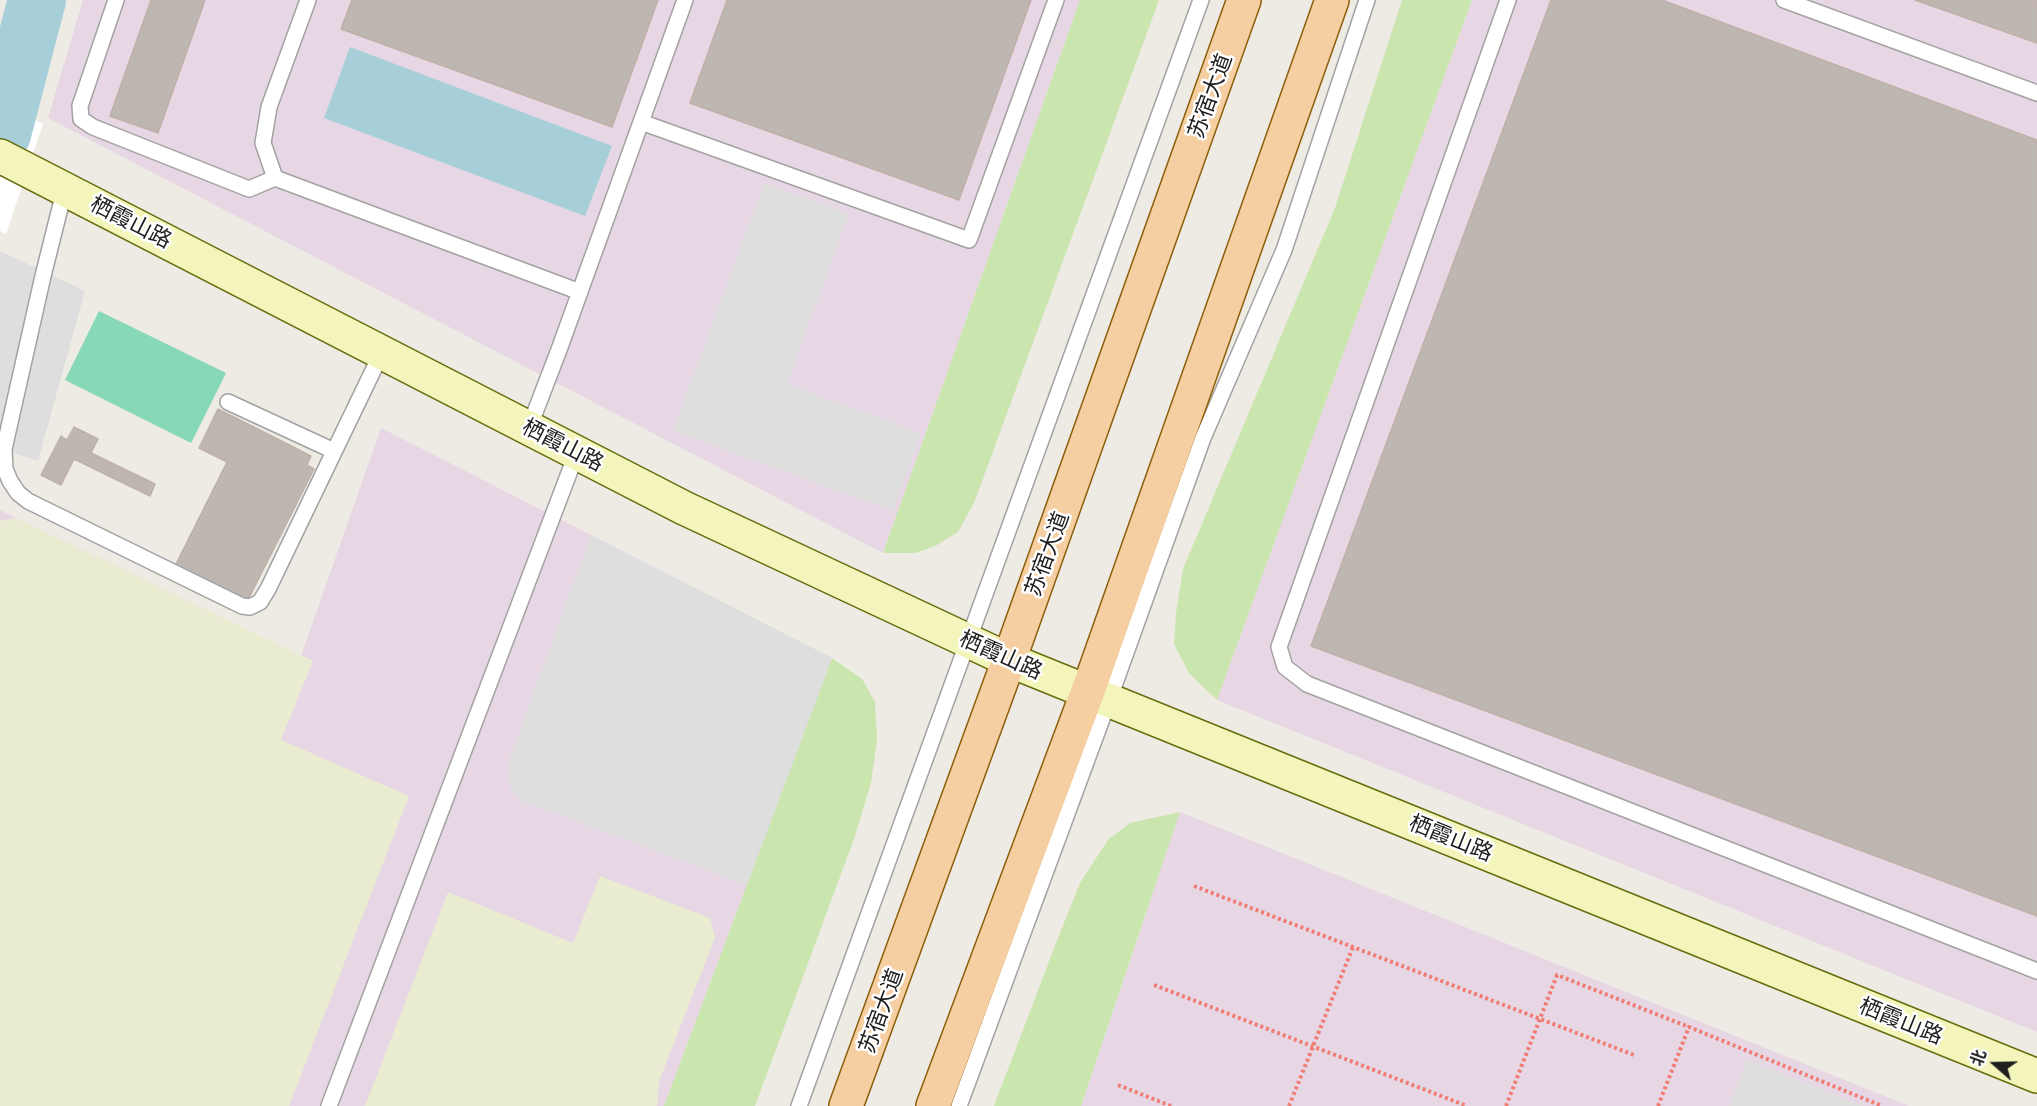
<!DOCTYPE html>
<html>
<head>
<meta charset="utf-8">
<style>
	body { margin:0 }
	#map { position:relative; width:2037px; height:1106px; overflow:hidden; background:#eeeae4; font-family:Commissioner,"Noto Sans SC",sans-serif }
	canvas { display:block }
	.north { position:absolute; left:1965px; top:1034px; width:60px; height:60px; -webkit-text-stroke:4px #fff; paint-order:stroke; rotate:290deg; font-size:16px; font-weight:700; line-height:24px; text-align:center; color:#1e1e1e }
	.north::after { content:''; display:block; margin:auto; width:21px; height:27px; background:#1e1e1e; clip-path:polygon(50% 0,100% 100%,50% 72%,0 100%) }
</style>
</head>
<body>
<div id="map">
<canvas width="2037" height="1106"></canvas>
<div class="north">北</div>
</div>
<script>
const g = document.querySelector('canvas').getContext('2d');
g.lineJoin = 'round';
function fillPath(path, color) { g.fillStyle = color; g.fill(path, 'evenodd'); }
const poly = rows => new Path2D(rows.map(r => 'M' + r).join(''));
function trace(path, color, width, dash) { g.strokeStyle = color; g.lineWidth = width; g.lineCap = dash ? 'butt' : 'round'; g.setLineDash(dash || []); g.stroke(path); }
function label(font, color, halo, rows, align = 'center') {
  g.font = font + ' Commissioner,"Noto Sans SC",sans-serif'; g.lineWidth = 5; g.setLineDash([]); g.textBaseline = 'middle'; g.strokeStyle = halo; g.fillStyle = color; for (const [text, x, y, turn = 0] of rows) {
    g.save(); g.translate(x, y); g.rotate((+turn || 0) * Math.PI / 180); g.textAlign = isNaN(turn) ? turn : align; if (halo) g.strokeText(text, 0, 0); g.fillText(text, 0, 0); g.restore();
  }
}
fillPath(poly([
	[83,0,1080,0,883,553,48,118],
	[1472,0,2037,0,2037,1032,1217,700],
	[381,428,832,658,664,1106,0,1106,0,510,301,656],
	[1180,812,1909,1106,1081,1106]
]), '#e7d7e4');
fillPath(poly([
	[16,518,313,661,281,740,409,796,289,1106,0,1106,0,521],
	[600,876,710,918,715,938,659,1081,657,1106,365,1106,448,892,573,943]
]), '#eaecd1');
fillPath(poly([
	[1080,0,1159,0,974,503,958,532,937,545,916,553,883,553],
	[1402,0,1472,0,1217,700,1189,673,1174,644,1176,613,1183,569,1335,208],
	[832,658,862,679,875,702,877,739,871,783,854,839,755,1106,664,1106],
	[1180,812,1081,1106,994,1106,1056,943,1080,883,1108,840,1130,823]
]), '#cae5ad');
fillPath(poly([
	[99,311,226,373,191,443,65,380]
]), '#87d8b6');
fillPath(poly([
	[764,183,849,214,787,384,921,433,893,511,673,431],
	[0,251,85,291,38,461,0,448],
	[591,535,832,658,747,885,522,801,510,787,509,760],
	[1747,1060,1864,1106,1729,1106]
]), '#dedede');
fillPath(poly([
	[350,47,612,146,585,216,324,118]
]), '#a7cfd9');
fillPath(poly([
	[0,103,43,124,6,234,0,231]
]), '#fff');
trace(poly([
	[2,134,37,0]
]), '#a7cfd9', 58);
const building = poly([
	[151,0,205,0,158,133,110,116,151,0],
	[352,0,658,0,612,127,341,29,352,0],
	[727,0,1031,0,959,200,690,103,727,0],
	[1551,0,1662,0,2037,140,2037,916,1311,646,1551,0],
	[1915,0,2037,0,2037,43,1915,0],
	[218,409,311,456,307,465,314,469,247,602,175,566,227,462,199,448,218,409],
	[74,427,98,439,91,453,155,484,150,496,74,459,61,485,41,475,61,436,67,440,74,427]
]);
fillPath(building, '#beb6b1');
trace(building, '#bfb1a8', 1.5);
const lane = poly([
	[116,0,80,106,81,119,93,127,249,189,275,178],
	[308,0,269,107,263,143,275,178,580,292],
	[1508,0,1279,647,1285,667,1307,684,2037,971],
	[1784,0,2037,93],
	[641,122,969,240,1056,0],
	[65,188,43,276,4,449,5,469,10,481,18,493,28,501,242,606,250,607,260,602,268,589,382,352],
	[228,402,334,451],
	[529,428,560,347,685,0],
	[329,1106,577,452],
	[799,1106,1201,0],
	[959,1106,1109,700,1203,438,1284,250,1367,0]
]);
const secondary = poly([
	[0,156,684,508,1009,660,2037,1076]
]);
const primary = poly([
	[846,1106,1009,660,1244,0],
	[933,1106,1088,691,1332,0]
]);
trace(lane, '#a2a2a2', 18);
trace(secondary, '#656d0c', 36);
trace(primary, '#8d5e0a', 36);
trace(poly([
	[1194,886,1634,1055],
	[1154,985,1467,1106],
	[1118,1085,1171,1106],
	[1289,1106,1353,947],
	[1506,1106,1557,975,1689,1027],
	[1658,1106,1689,1027,1882,1106]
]), '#f07c73', 4, [3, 3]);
trace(lane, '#fff', 15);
trace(secondary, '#f4f5bb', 33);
trace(primary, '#f5cfa2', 33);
label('22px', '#1e1e1e', '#fff', [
	["苏宿大道",1210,96,-70],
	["栖霞山路",131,222,27],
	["栖霞山路",563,445,27],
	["苏宿大道",1047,554,-70],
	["栖霞山路",1001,655,24],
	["栖霞山路",1451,838,22],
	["苏宿大道",881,1011,-70],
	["栖霞山路",1901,1021,22]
]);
</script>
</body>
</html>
